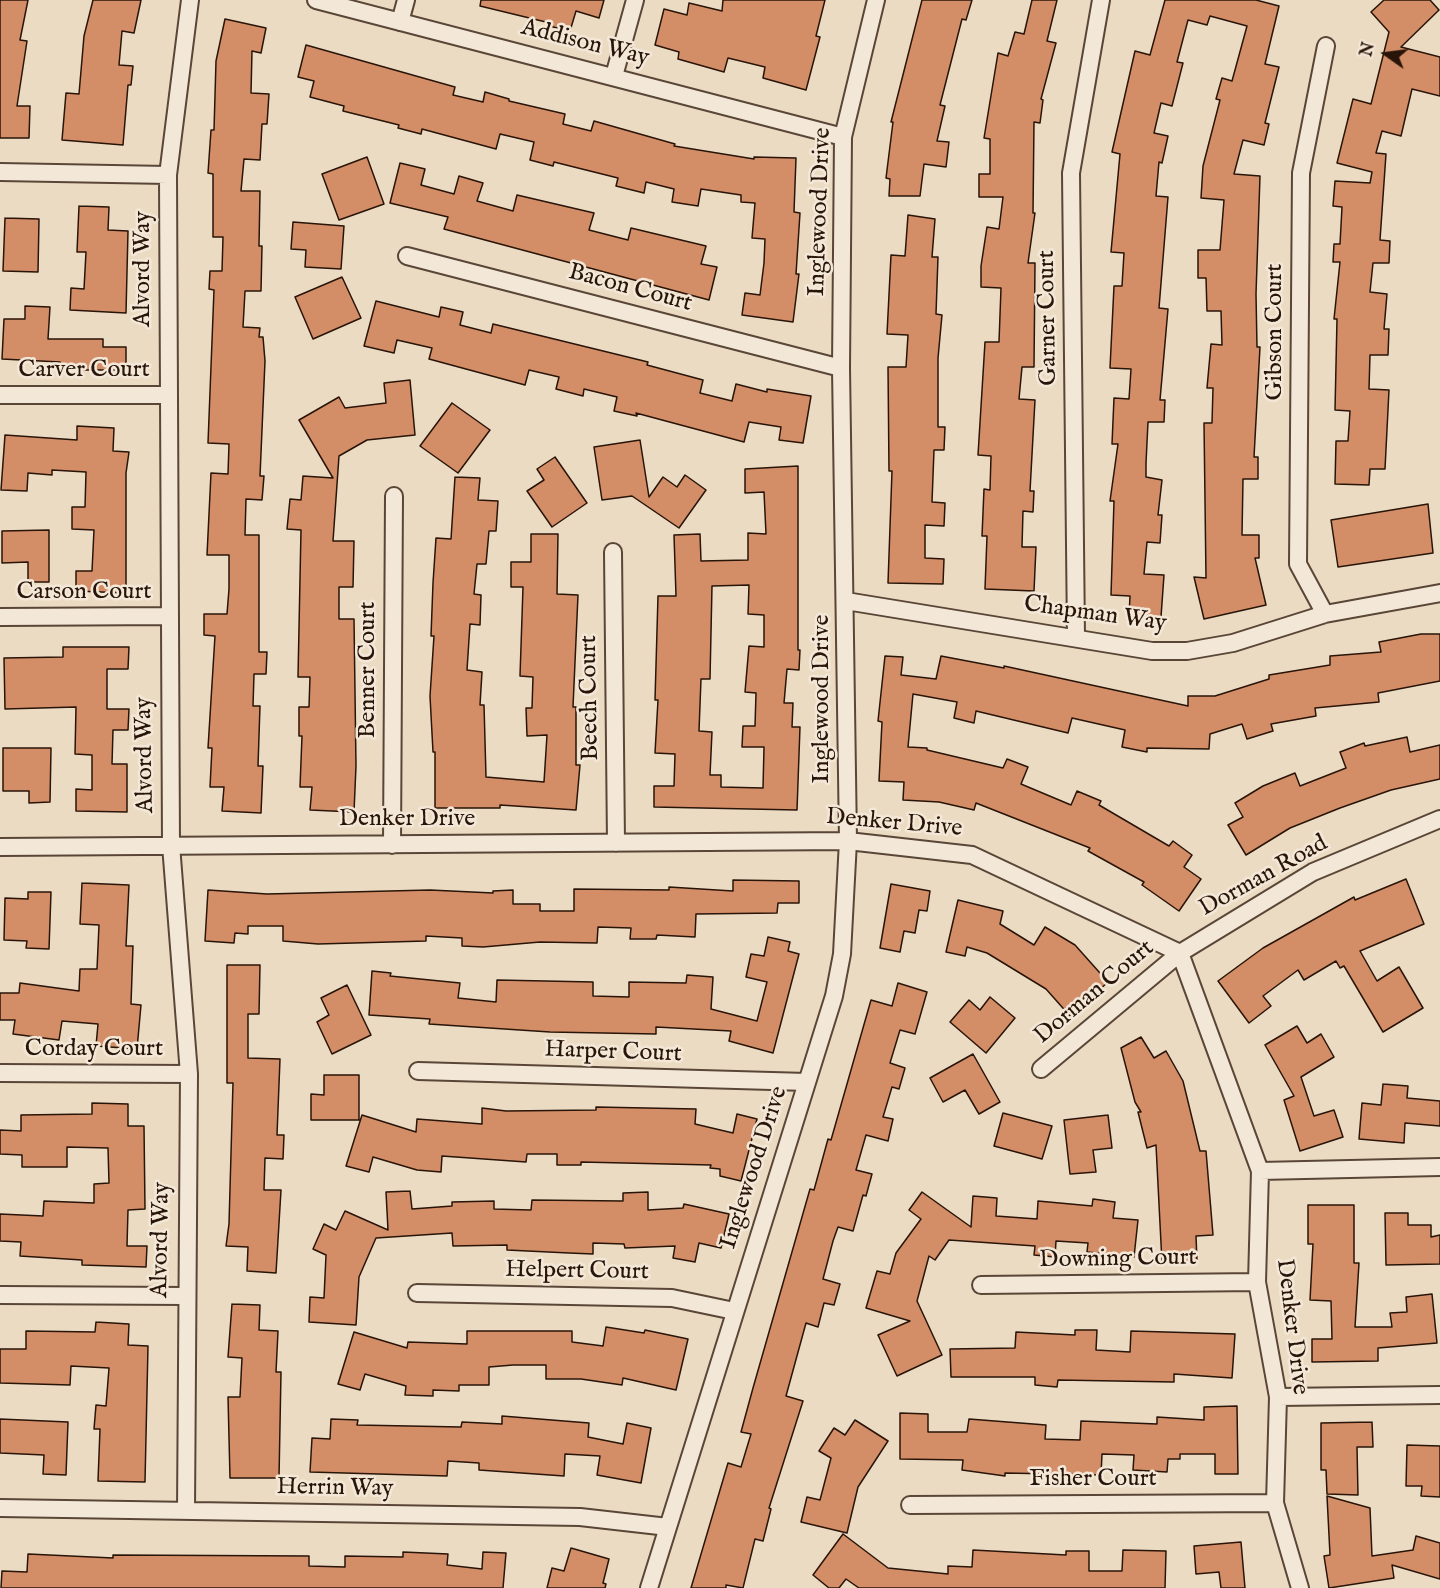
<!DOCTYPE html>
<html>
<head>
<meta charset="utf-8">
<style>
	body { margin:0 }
	#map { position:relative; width:1440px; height:1588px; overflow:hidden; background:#ecdbc3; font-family:"IM FELL English",serif }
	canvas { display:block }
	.north { position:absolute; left:1356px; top:24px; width:60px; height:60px; -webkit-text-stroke:4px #f3e8d8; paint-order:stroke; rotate:284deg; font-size:16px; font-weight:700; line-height:24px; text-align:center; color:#281408 }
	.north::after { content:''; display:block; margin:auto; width:21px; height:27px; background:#281408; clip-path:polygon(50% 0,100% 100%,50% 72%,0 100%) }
</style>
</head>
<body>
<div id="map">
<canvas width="1440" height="1588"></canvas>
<div class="north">N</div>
</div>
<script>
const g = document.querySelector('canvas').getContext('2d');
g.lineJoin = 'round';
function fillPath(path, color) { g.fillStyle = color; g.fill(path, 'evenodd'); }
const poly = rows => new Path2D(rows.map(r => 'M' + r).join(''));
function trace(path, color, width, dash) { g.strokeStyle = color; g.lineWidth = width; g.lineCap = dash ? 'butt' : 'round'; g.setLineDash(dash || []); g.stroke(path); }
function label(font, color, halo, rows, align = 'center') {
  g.font = font + ' "IM FELL English",serif'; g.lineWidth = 5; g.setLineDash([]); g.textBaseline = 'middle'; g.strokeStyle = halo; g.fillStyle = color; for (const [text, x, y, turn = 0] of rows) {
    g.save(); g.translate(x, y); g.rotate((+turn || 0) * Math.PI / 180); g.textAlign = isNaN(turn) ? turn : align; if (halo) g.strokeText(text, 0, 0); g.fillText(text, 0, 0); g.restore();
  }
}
const building = poly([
	[0,0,28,0,20,40,27,41,17,106,30,106,29,138,0,138,0,0],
	[93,0,141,0,134,33,122,31,119,65,133,66,131,85,128,85,123,145,62,140,66,93,79,94,84,36,93,0],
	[481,0,604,0,599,18,576,11,570,31,549,26,550,23,480,6,481,0],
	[723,0,825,0,816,36,820,37,806,90,763,78,765,67,728,58,724,72,678,59,679,52,655,45,664,9,687,15,689,3,722,11,723,0],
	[922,0,972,0,966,20,962,19,940,105,945,106,937,141,949,142,946,167,924,164,920,196,889,196,890,179,886,178,893,122,891,122,922,0],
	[1032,0,1057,0,1047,41,1056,43,1041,99,1043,100,1040,123,1034,122,1033,213,1035,213,1028,263,1035,263,1034,367,1022,367,1019,399,1035,400,1030,491,1034,491,1033,512,1023,511,1022,547,1036,547,1034,591,985,589,987,536,982,536,984,489,990,490,991,456,978,455,985,342,999,342,1001,288,981,287,981,266,987,227,999,229,1003,197,979,197,979,174,990,174,990,139,984,138,998,53,1008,56,1015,32,1024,34,1032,0],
	[1165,0,1256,0,1279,6,1265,64,1279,67,1265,123,1269,124,1264,145,1243,140,1234,174,1260,176,1256,294,1257,347,1260,347,1254,457,1258,457,1258,479,1243,479,1242,535,1259,535,1259,558,1255,558,1266,605,1204,619,1194,577,1206,578,1204,423,1212,423,1213,388,1207,388,1211,344,1222,345,1221,311,1207,311,1206,278,1198,278,1198,250,1220,250,1224,200,1201,198,1203,166,1220,100,1216,99,1222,78,1232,81,1247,26,1210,16,1207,25,1188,20,1177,62,1183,63,1172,106,1161,103,1154,133,1168,136,1162,163,1159,162,1156,196,1168,197,1159,308,1168,309,1160,400,1165,400,1164,422,1148,422,1146,463,1146,477,1162,480,1158,515,1162,515,1160,543,1147,542,1144,574,1164,575,1161,617,1129,616,1130,596,1111,595,1114,501,1110,501,1118,444,1112,444,1114,398,1129,399,1131,369,1110,368,1114,286,1122,286,1124,253,1111,252,1120,154,1112,152,1135,51,1150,55,1165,0],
	[1384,0,1430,0,1439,10,1401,47,1440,57,1440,96,1412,89,1401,136,1382,131,1376,153,1386,154,1380,240,1390,241,1389,263,1373,263,1370,292,1387,294,1384,329,1389,329,1388,355,1370,355,1369,389,1389,390,1385,469,1370,469,1369,485,1335,484,1336,441,1348,441,1350,411,1335,410,1337,319,1334,319,1340,262,1333,262,1334,244,1340,244,1342,207,1333,206,1335,181,1370,183,1372,172,1337,163,1353,99,1371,104,1389,32,1371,12,1384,0],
	[225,19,266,28,261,53,252,51,251,93,269,94,267,124,262,124,260,160,244,159,241,191,260,191,259,246,262,246,261,291,245,291,243,327,260,328,259,337,263,337,265,361,260,476,264,476,262,500,246,499,245,535,259,535,259,652,267,652,266,674,254,674,253,706,260,706,258,766,263,766,261,813,222,811,224,787,210,787,212,748,208,748,215,636,204,635,204,614,227,614,229,589,229,555,207,555,211,473,228,474,229,444,208,443,214,290,209,289,210,271,222,271,223,237,213,237,213,174,208,173,211,130,214,130,216,61,225,19],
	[306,45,455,87,453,95,483,102,485,92,509,99,509,101,565,114,563,124,591,131,594,121,675,144,674,146,754,159,754,157,796,158,794,212,800,213,796,274,799,274,793,322,742,315,745,293,760,295,764,263,765,239,752,238,755,203,741,202,741,195,701,189,698,206,672,202,674,189,646,182,644,193,616,186,618,178,554,162,553,166,530,160,534,142,500,134,496,149,422,129,421,134,398,128,399,125,343,111,344,106,310,97,314,81,298,77,306,45],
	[367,157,384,204,339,220,322,174,367,157],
	[400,163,425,169,421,185,454,194,459,176,483,183,477,201,513,211,517,195,594,213,589,230,628,240,631,228,706,246,701,264,717,267,709,300,444,229,448,217,390,203,400,163],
	[79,206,109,207,108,230,128,231,126,313,70,310,71,288,84,289,86,252,77,252,79,206],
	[908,215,935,219,932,257,938,257,936,314,942,315,938,358,938,427,945,427,944,450,934,450,932,502,945,503,944,526,925,525,925,558,944,559,943,584,888,583,892,471,889,471,888,367,906,367,908,335,887,334,891,255,905,256,908,215],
	[5,218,39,219,38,272,3,271,5,218],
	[293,222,344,226,341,269,305,267,306,250,291,249,293,222],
	[342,277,361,318,313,339,295,297,342,277],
	[376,301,439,317,441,307,463,312,460,325,491,333,493,324,648,362,647,365,703,380,700,393,732,401,736,384,767,392,767,389,811,396,803,443,779,440,781,427,749,422,744,442,636,413,637,416,614,411,617,397,584,389,583,396,556,389,559,377,529,370,525,385,429,359,432,348,397,340,394,353,364,346,376,301],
	[25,306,50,307,48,339,103,339,103,347,126,347,126,370,60,370,60,362,2,359,4,319,25,319,25,306],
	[410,380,415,435,367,440,339,456,333,541,354,541,353,587,339,587,339,619,354,619,356,766,354,812,310,810,312,787,300,787,302,736,299,736,299,707,309,707,310,677,298,677,301,530,287,529,290,499,301,500,303,476,333,478,299,420,339,397,345,408,386,403,384,383,410,380],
	[452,403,490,430,458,473,420,446,452,403],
	[77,426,114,428,113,451,129,452,126,473,126,593,76,591,76,571,92,571,94,530,72,529,72,507,85,507,86,472,52,470,52,475,28,473,27,491,1,490,5,435,77,440,77,426],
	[640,440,649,497,663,477,677,487,685,475,706,490,679,528,632,496,602,500,594,447,640,440],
	[555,457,587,503,552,527,527,491,544,480,537,469,555,457],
	[798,466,798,650,800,650,799,670,787,669,784,703,793,703,792,727,800,727,797,810,654,807,654,786,674,786,675,754,655,753,658,700,655,700,658,596,676,596,674,535,700,534,701,561,748,560,748,533,766,534,764,492,745,493,745,469,798,466],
	[749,585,748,614,764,615,764,647,749,646,745,692,756,693,755,726,743,726,742,747,764,747,763,788,721,787,721,775,710,775,712,732,699,731,701,679,710,679,712,586,749,585],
	[455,477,480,478,478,500,498,501,496,531,489,531,486,564,477,564,474,594,481,595,480,625,470,624,467,670,482,672,480,705,484,705,486,777,544,782,547,735,527,736,526,708,532,708,533,677,520,676,523,587,511,587,511,562,531,562,531,534,558,534,557,594,578,595,573,707,576,707,576,765,580,765,576,810,500,805,500,808,435,808,435,752,433,752,430,696,434,636,431,636,433,583,436,538,451,539,455,477],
	[1428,504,1433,553,1338,567,1331,520,1428,504],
	[49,530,49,582,28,582,28,562,2,563,2,531,49,530],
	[1421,634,1440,634,1440,681,1378,693,1379,702,1315,708,1316,716,1271,724,1273,731,1247,739,1242,724,1210,734,1209,749,1147,748,1147,752,1122,747,1125,730,1072,718,1068,733,976,711,974,723,954,718,957,702,913,694,908,747,927,748,927,750,1003,768,1007,759,1028,767,1021,784,1071,805,1077,791,1101,801,1099,805,1169,846,1173,841,1192,855,1184,867,1201,879,1179,911,1142,885,1144,882,1088,851,1090,848,976,803,974,810,939,802,903,800,904,782,879,781,882,722,878,721,885,656,903,657,901,675,936,679,941,656,1004,668,1004,666,1188,706,1188,696,1215,696,1269,679,1269,675,1330,665,1330,656,1381,652,1379,642,1421,634],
	[63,647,129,647,128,669,107,669,107,709,129,709,128,730,113,730,112,764,127,764,127,812,76,811,76,789,92,790,92,755,75,754,76,707,5,709,4,658,63,657,63,647],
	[1407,737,1410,752,1440,745,1440,779,1391,790,1340,808,1290,828,1246,855,1228,825,1243,817,1235,803,1263,786,1295,773,1300,786,1346,768,1340,752,1364,743,1365,746,1407,737],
	[3,748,51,748,50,802,29,803,29,791,3,791,3,748],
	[1406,879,1424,924,1360,951,1377,981,1399,967,1423,1008,1383,1032,1344,966,1340,968,1336,961,1304,980,1298,970,1263,996,1271,1006,1249,1023,1218,981,1263,948,1354,897,1355,900,1406,879],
	[733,880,799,881,799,903,778,903,777,913,696,914,695,937,657,935,656,939,630,939,631,928,598,927,597,943,540,942,483,947,462,946,462,938,426,936,426,941,318,944,283,941,283,926,248,926,248,934,235,933,234,943,205,941,208,890,267,894,430,890,493,893,493,891,513,890,513,904,540,904,540,911,574,911,574,889,669,890,669,887,733,891,733,880],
	[82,883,129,885,126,946,133,946,131,1004,141,1005,137,1049,96,1046,98,1024,62,1021,59,1040,13,1034,15,1020,0,1020,0,993,19,993,20,983,79,991,80,969,97,969,99,925,80,924,82,883],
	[891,884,930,891,927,911,919,910,915,933,904,931,900,952,880,948,891,884],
	[28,892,51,892,49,949,26,948,27,941,4,940,5,898,28,899,28,892],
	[958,900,1003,911,1000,924,1034,945,1045,927,1075,945,1108,982,1070,1016,1046,989,987,953,967,947,965,956,946,952,958,900],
	[768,937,790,942,788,951,799,954,773,1053,729,1041,731,1031,656,1027,656,1034,550,1032,429,1024,430,1019,369,1015,372,971,391,973,390,976,460,983,458,998,496,1002,497,980,593,982,593,996,629,997,629,982,686,983,687,975,713,977,711,1009,757,1021,767,982,746,977,751,954,764,956,768,937],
	[227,965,260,965,259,1014,248,1014,248,1058,280,1059,277,1135,284,1135,283,1159,265,1158,264,1190,281,1190,276,1273,247,1271,248,1247,226,1246,229,1224,233,1083,227,1083,227,965],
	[898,983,927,992,915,1034,900,1030,890,1063,905,1068,899,1089,892,1087,883,1117,893,1119,888,1141,866,1135,856,1170,872,1174,866,1196,863,1195,853,1231,838,1227,833,1241,823,1279,840,1284,834,1305,824,1303,818,1327,806,1323,786,1396,803,1401,769,1508,771,1509,763,1541,755,1539,743,1588,726,1585,726,1588,691,1588,728,1463,741,1467,751,1434,741,1432,753,1388,810,1189,814,1190,828,1139,831,1140,871,1000,892,1006,898,983],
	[347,985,371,1035,332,1054,317,1022,329,1015,321,998,347,985],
	[990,997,1015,1018,986,1053,950,1022,969,1000,980,1010,990,997],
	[1297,1026,1307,1043,1321,1034,1334,1057,1301,1077,1314,1116,1334,1110,1343,1137,1300,1151,1284,1100,1294,1096,1265,1045,1297,1026],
	[1141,1037,1154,1058,1166,1051,1183,1081,1200,1151,1206,1151,1213,1235,1196,1236,1197,1261,1162,1263,1156,1145,1147,1148,1138,1112,1141,1112,1135,1102,1121,1048,1141,1037],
	[973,1054,1000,1102,979,1114,965,1090,943,1102,930,1078,973,1054],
	[324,1075,359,1075,359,1120,311,1120,311,1094,324,1095,324,1075],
	[1383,1084,1408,1086,1407,1098,1440,1101,1440,1126,1405,1123,1404,1143,1359,1139,1362,1103,1381,1105,1383,1084],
	[92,1103,128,1104,128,1126,144,1126,145,1209,128,1210,127,1246,147,1246,146,1267,82,1265,82,1260,20,1256,21,1242,0,1241,0,1214,43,1216,44,1201,94,1203,94,1184,109,1183,108,1148,67,1147,67,1167,22,1167,22,1155,0,1154,0,1130,21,1131,21,1115,92,1114,92,1103],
	[596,1107,696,1109,695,1124,733,1133,737,1114,757,1119,741,1181,720,1176,720,1169,710,1168,711,1165,581,1162,581,1165,557,1165,557,1154,527,1154,526,1162,442,1156,441,1172,417,1170,373,1157,369,1172,346,1166,362,1115,416,1132,417,1119,482,1124,482,1108,506,1111,596,1110,596,1107],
	[1003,1113,1052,1126,1042,1159,994,1146,1003,1113],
	[1108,1115,1112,1148,1093,1150,1096,1172,1070,1174,1064,1120,1108,1115],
	[410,1191,412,1209,452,1206,452,1202,494,1201,494,1209,531,1210,532,1200,623,1201,623,1193,648,1192,648,1210,683,1208,684,1204,729,1214,721,1248,699,1243,695,1262,673,1258,675,1246,625,1248,624,1244,593,1243,593,1254,569,1253,507,1250,507,1245,453,1246,452,1233,376,1238,359,1277,356,1325,309,1322,310,1297,324,1298,326,1255,313,1249,324,1224,336,1230,345,1211,388,1230,386,1192,410,1191],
	[922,1192,971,1227,973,1196,997,1198,996,1216,1037,1219,1038,1201,1092,1206,1093,1199,1115,1202,1113,1218,1138,1220,1134,1257,1087,1252,1088,1243,1056,1241,1055,1257,1034,1255,1035,1246,949,1240,935,1260,929,1256,917,1301,942,1355,897,1376,878,1335,910,1321,866,1308,877,1271,890,1274,896,1253,921,1219,909,1210,922,1192],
	[1308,1205,1354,1205,1354,1263,1359,1263,1355,1327,1392,1327,1390,1313,1407,1312,1406,1297,1432,1294,1437,1343,1378,1348,1378,1361,1312,1362,1312,1339,1332,1339,1331,1301,1310,1300,1313,1244,1308,1244,1308,1205],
	[1385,1213,1408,1213,1408,1225,1431,1225,1431,1237,1440,1235,1440,1264,1386,1265,1385,1213],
	[232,1304,260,1305,259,1330,278,1331,276,1372,281,1372,279,1478,230,1478,228,1397,240,1397,242,1358,228,1357,232,1304],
	[96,1322,129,1324,128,1345,148,1346,145,1482,98,1481,100,1429,94,1429,96,1405,106,1406,109,1368,71,1366,70,1385,0,1383,0,1349,26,1349,26,1331,95,1332,96,1322],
	[606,1327,644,1333,645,1330,688,1339,676,1390,623,1378,622,1385,581,1379,546,1379,546,1365,513,1365,489,1367,489,1385,459,1385,459,1391,433,1390,433,1396,405,1395,406,1386,365,1374,360,1390,338,1384,354,1332,407,1348,408,1342,467,1344,467,1331,572,1331,572,1342,603,1346,606,1327],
	[1075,1330,1097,1330,1096,1350,1130,1352,1131,1331,1235,1334,1232,1378,1174,1374,1174,1382,1058,1380,1057,1387,1035,1385,1035,1377,951,1377,950,1349,1015,1348,1016,1332,1075,1335,1075,1330],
	[1237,1406,1238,1474,1215,1474,1215,1454,1180,1454,1180,1459,1168,1459,1167,1472,1133,1470,1134,1455,1102,1454,1101,1475,1005,1473,1005,1476,962,1470,963,1460,900,1459,900,1413,928,1414,928,1432,967,1432,969,1419,1046,1425,1045,1439,1080,1440,1081,1421,1157,1424,1157,1417,1204,1420,1204,1407,1237,1406],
	[502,1416,589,1423,588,1437,623,1444,627,1423,651,1428,641,1483,597,1475,600,1456,565,1454,564,1476,479,1470,479,1463,448,1461,447,1476,310,1472,312,1438,330,1439,331,1419,358,1420,357,1425,461,1427,462,1422,502,1424,502,1416],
	[0,1419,68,1422,66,1475,43,1474,44,1455,0,1453,0,1419],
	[855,1420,888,1441,858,1487,847,1533,801,1522,807,1497,820,1500,831,1458,819,1451,834,1428,845,1435,855,1420],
	[1372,1422,1373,1447,1357,1447,1358,1495,1327,1494,1326,1470,1321,1470,1321,1423,1372,1422],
	[1407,1445,1440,1446,1440,1497,1421,1496,1422,1486,1406,1486,1407,1445],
	[1327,1496,1370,1508,1372,1556,1413,1550,1416,1536,1440,1543,1440,1579,1392,1565,1394,1578,1329,1588,1324,1556,1330,1555,1327,1496],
	[843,1534,888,1568,948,1574,948,1566,972,1567,973,1550,1066,1555,1066,1551,1089,1551,1089,1571,1122,1571,1123,1550,1166,1551,1165,1588,859,1588,846,1579,839,1588,829,1588,813,1575,843,1534],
	[1241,1542,1245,1588,1221,1588,1219,1572,1196,1574,1194,1546,1241,1542],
	[571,1548,609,1559,603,1583,606,1584,605,1588,547,1588,552,1568,564,1571,571,1548],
	[403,1552,448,1554,447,1565,482,1569,483,1552,506,1553,503,1588,1,1588,2,1571,27,1572,28,1554,113,1558,113,1555,309,1556,309,1566,345,1567,345,1556,403,1557,403,1552]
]);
fillPath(building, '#d48e67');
trace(building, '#281408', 1.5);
const minor = poly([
	[316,0,843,137],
	[400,22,406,0],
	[614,76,635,0],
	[0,172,168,175],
	[407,256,841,368],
	[0,395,168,395],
	[613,552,616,843],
	[846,601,1152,651,1187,651,1233,643,1325,614,1440,593],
	[1325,614,1298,564,1301,173,1326,46],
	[0,617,169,616],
	[1076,637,1071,173,1101,0],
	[392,845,394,496],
	[0,847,848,841,972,855,1180,953,1260,1171,1257,1282,1278,1397,1275,1503,1300,1588],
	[1041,1069,1180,953,1313,872,1440,819],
	[418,1071,807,1082],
	[0,1073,189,1074],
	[1260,1171,1440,1167],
	[981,1285,1257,1282],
	[417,1293,672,1298,734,1311],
	[0,1295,185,1296],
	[1278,1397,1440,1395],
	[910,1505,1275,1503],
	[0,1508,580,1517,668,1527],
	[186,1511,189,1074,171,845,168,175,190,0],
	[649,1588,834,996,842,954,848,841,841,368,843,137,876,0]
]);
trace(minor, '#594637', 20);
trace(minor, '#f3e8d8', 16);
label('24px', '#281408', '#f3e8d8', [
	["Addison Way",585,44,14],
	["Inglewood Drive",821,212,-88],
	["Alvord Way",144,269,-90],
	["Bacon Court",630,289,15],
	["Garner Court",1049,318,-91],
	["Gibson Court",1276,332,-90],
	["Carver Court",84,371],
	["Carson Court",84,593],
	["Chapman Way",1095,615,8],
	["Benner Court",369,670,-90],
	["Beech Court",591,698,-91],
	["Inglewood Drive",823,699,-90],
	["Alvord Way",146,755,-91],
	["Denker Drive",407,820],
	["Denker Drive",894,824,5],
	["Dorman Road",1264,877,-29],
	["Dorman Court",1095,993,-40],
	["Corday Court",94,1050],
	["Harper Court",613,1053,2],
	["Inglewood Drive",755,1168,-72],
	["Alvord Way",162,1240,-89],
	["Downing Court",1118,1260,-1],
	["Helpert Court",577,1272,1],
	["Denker Drive",1291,1327,83],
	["Fisher Court",1093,1480],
	["Herrin Way",335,1489,1]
]);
</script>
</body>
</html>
